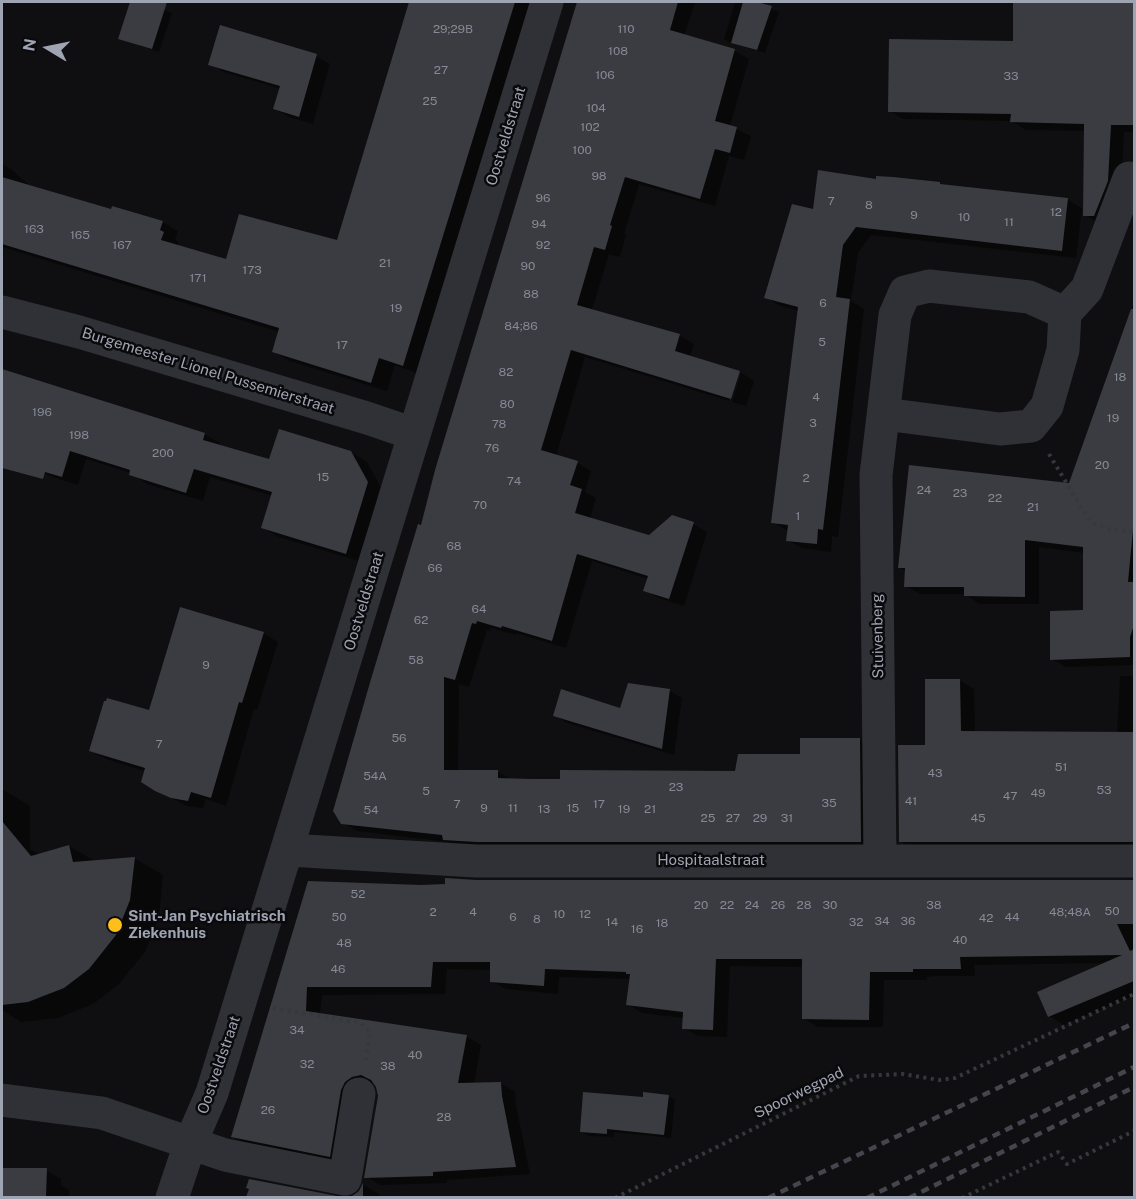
<!DOCTYPE html>
<html>
<head>
<meta charset="utf-8">
<style>
	body { margin:0 }
	#map { position:relative; width:1136px; height:1199px; overflow:hidden; background:#0f0f11; font-family:"Public Sans",sans-serif }
	canvas { display:block }
	.frame { position:absolute; inset:0; border:3px solid #9fa4b3; pointer-events:none }
	.north { position:absolute; left:18px; top:18px; width:60px; height:60px; -webkit-text-stroke:4px #0a0a0c; paint-order:stroke; rotate:280deg; font-size:16px; font-weight:700; line-height:24px; text-align:center; color:#9fa4b3 }
	.north::after { content:''; display:block; margin:auto; width:21px; height:27px; background:#9fa4b3; clip-path:polygon(50% 0,100% 100%,50% 72%,0 100%) }
</style>
</head>
<body>
<div id="map">
<canvas width="1136" height="1199"></canvas>
<div class="frame"></div>
<div class="north">N</div>
</div>
<script>
const g = document.querySelector('canvas').getContext('2d');
g.lineJoin = 'round';
function fillPath(path, color) { g.fillStyle = color; g.fill(path, 'evenodd'); }
const poly = rows => new Path2D(rows.map(r => 'M' + r).join(''));
function trace(path, color, width, dash) { g.strokeStyle = color; g.lineWidth = width; g.lineCap = dash ? 'butt' : 'round'; g.setLineDash(dash || []); g.stroke(path); }
function label(font, color, halo, rows, align = 'center') {
  g.font = font + ' "Public Sans",sans-serif'; g.lineWidth = 5; g.setLineDash([]); g.textBaseline = 'middle'; g.strokeStyle = halo; g.fillStyle = color; for (const [text, x, y, turn = 0] of rows) {
    g.save(); g.translate(x, y); g.rotate((+turn || 0) * Math.PI / 180); g.textAlign = isNaN(turn) ? turn : align; if (halo) g.strokeText(text, 0, 0); g.fillText(text, 0, 0); g.restore();
  }
}
fillPath(poly([
	[131,2,140,2,172,13,159,52,120,38],
	[410,2,533,2,419,374,395,365,387,391,290,361,274,352,280,332,2,247,2,164,11,169,31,187,112,211,162,222,178,231,175,240,179,242,177,247,227,261,338,242],
	[578,2,695,2,684,36,735,51,749,59,730,126,751,136,744,160,729,156,715,206,639,184,624,234,626,235,620,257,609,254,592,310,680,336,694,344,690,357,740,372,754,381,746,406,732,402,741,373,738,373,729,401,585,357,556,456,577,463,591,471,585,492,596,498,590,519,649,537,693,524,707,532,684,606,659,598,645,590,648,579,592,561,566,648,516,633,516,635,491,628,490,631,487,630,469,687,459,684,458,772,498,772,512,780,530,780,737,773,860,740,874,748,875,850,459,848,448,842,357,831,342,822,436,470],
	[735,2,752,2,779,12,765,53,731,43,724,39],
	[1015,2,1134,2,1134,132,1124,132,1121,189,1098,223,1085,215,1086,131,1026,130,1012,121,903,119,889,111,1014,42],
	[316,56,330,64,313,124,289,117,275,109,281,89,224,72,210,64],
	[877,180,939,183,944,186,1068,200,1082,208,1076,258,871,235,858,253,851,301,864,309,838,537,832,536,831,552,802,548,787,540,787,531,773,522,799,311,780,306,766,297,814,211],
	[1134,302,1134,665,1066,667,1052,659,1084,611,1084,553,1039,547,1039,604,979,604,965,594,920,594,906,586,906,571,900,568,1070,485],
	[2,371,204,434,220,443,220,446,270,461,350,452,367,462,384,493,362,562,279,537,263,528,273,496,210,477,203,501,147,484,131,473,86,459,78,485,52,477,36,468,38,460,2,450],
	[263,633,278,642,257,710,254,709,226,806,206,799,203,808,187,806,156,790,145,771,106,759,91,751],
	[1120,676,1134,676,1134,850,915,850,900,841,927,746,960,681,974,689,975,733,1117,733],
	[629,685,670,691,682,698,674,755,567,723,554,715,621,710],
	[2,789,30,806,30,849,40,855,69,846,95,861,134,858,163,875,159,917,145,952,118,985,93,1004,58,1018,21,1022,2,1010],
	[476,881,1134,881,1134,999,1130,997,1064,1025,1049,1016,1107,963,974,965,975,976,935,976,927,977,927,980,884,980,883,1027,818,1027,803,1018,804,967,730,966,727,1037,698,1036,684,1028,684,1018,642,1013,628,1004,631,979,559,977,558,994,506,989,491,981,491,970,447,969,445,994,322,995,320,1014,466,1036,481,1045,474,1084,500,1083,515,1092,516,1105,530,1174,447,1180,447,1183,380,1185,366,1177,379,1096,376,1083,367,1084,344,1164,247,1145,232,1136,309,883,421,887],
	[668,1096,675,1100,671,1138,614,1132,614,1137,589,1136,581,1132,644,1099],
	[2,1170,46,1170,61,1179,61,1185,69,1190,69,1198,2,1198],
	[250,1181,335,1198,248,1198],
	[364,1185,380,1195,380,1198,353,1198,360,1192]
]), '#0007');
fillPath(poly([
	[130,2,167,2,152,49,118,39],
	[409,2,515,2,403,366,379,358,371,383,272,352,279,328,2,244,2,177,111,209,112,206,163,221,160,230,164,232,161,240,226,259,239,214,337,240],
	[577,2,678,2,670,30,735,49,715,121,737,127,730,153,715,149,700,199,625,177,610,225,612,226,605,250,594,247,577,305,680,334,675,351,740,371,731,399,571,350,541,450,578,461,570,485,582,489,575,513,649,535,672,515,694,522,669,599,643,591,648,576,577,554,552,641,502,626,501,628,477,621,476,624,472,623,455,680,444,677,444,770,498,770,498,778,530,779,560,779,560,770,735,771,738,754,800,754,800,738,860,738,861,842,477,842,443,840,442,835,341,824,333,811,371,679,418,524,421,525,435,470],
	[743,2,757,2,772,6,757,50,731,43],
	[1013,2,1134,2,1134,125,1111,125,1108,181,1094,216,1083,216,1084,124,1010,122,1011,114,888,112,889,39,1013,41],
	[220,25,317,54,299,117,273,109,280,86,208,65],
	[818,170,876,179,876,176,893,177,940,182,940,184,1068,198,1062,251,856,227,843,245,836,297,850,299,823,530,818,529,817,544,786,541,788,525,771,523,798,307,764,298,792,204,813,209],
	[1131,309,1134,309,1134,519,1128,582,1134,582,1134,625,1130,637,1130,657,1050,660,1050,611,1083,610,1083,547,1025,540,1025,597,964,596,964,587,904,587,905,568,898,568,909,465,1069,483],
	[2,369,205,433,203,440,269,459,279,429,351,451,368,482,346,554,261,528,272,492,194,469,186,493,129,475,130,470,70,451,62,477,45,472,43,479,2,468],
	[180,607,264,632,242,703,239,702,211,798,191,792,188,801,171,798,155,791,141,782,145,768,89,751,104,701,106,701,107,698,149,710],
	[925,679,960,679,961,731,1134,732,1134,842,899,842,898,745,925,745],
	[628,683,670,689,662,749,553,716,561,689,620,708],
	[2,821,31,856,69,845,73,862,135,857,130,900,116,935,89,969,64,988,28,1002,2,1005],
	[445,878,476,880,1134,880,1134,924,1117,924,1130,951,1134,949,1134,981,1048,1017,1037,992,1122,955,960,957,961,969,913,969,913,972,870,972,869,1020,802,1019,802,959,716,959,713,1030,682,1029,683,1012,626,1005,630,974,626,974,626,972,545,969,544,986,490,982,490,962,433,962,431,987,307,987,306,1011,467,1035,458,1083,501,1082,502,1096,516,1167,433,1172,433,1176,364,1178,378,1096,376,1087,371,1080,361,1075,352,1077,345,1082,341,1090,330,1157,231,1137,308,881,421,885,445,884],
	[583,1092,643,1097,643,1092,669,1095,664,1135,607,1129,607,1134,580,1132],
	[2,1168,47,1168,46,1197,2,1197],
	[249,1179,342,1197,352,1196,359,1191,363,1183,363,1197,246,1197,249,1189,246,1188]
]), '#3b3c41');
trace(poly([
	[1049,454,1084,512,1093,523,1108,529,1134,532],
	[273,1008,361,1023,370,1032,365,1063],
	[615,1198,859,1076,903,1074,939,1080,955,1078,1134,994],
	[962,1198,1058,1152,1067,1164,1134,1131]
]), '#36383d', 4, [3, 4.5]);
trace(poly([
	[2,312,79,332,367,418,414,434],
	[1065,313,1087,289,1129,178],
	[288,850,476,861,1134,861],
	[880,860,876,475,895,315,905,292,929,286,1029,297,1065,313,1063,350,1047,406,1031,426,1000,429,884,414],
	[2,1100,102,1113,225,1155,345,1179,359,1094],
	[172,1198,190,1144,212,1093,547,2]
]), '#303136', 33);
trace(poly([
	[768,1198,1134,1023],
	[867,1198,1134,1067],
	[909,1198,1134,1087]
]), '#45464d', 4.5, [8, 6]);
for (const [x, y, r, color] of [
	[115,925,8,"#febf1a"]
]) { const dot = new Path2D(); dot.arc(x, y, r, 0, 2 * Math.PI); g.fillStyle = color; g.fill(dot); trace(dot, '#0a0a0c', 2); }
label('12px', '#868a96', null, [
	["29;29B",453,29],
	["110",626,29],
	["108",618,51],
	["27",441,70],
	["106",605,75],
	["33",1011,76],
	["25",430,101],
	["104",596,108],
	["102",590,127],
	["100",582,150],
	["98",599,176],
	["96",543,198],
	["7",831,201],
	["8",869,205],
	["12",1056,212],
	["9",914,215],
	["10",964,217],
	["11",1009,222],
	["94",539,224],
	["163",34,229],
	["165",80,235],
	["167",122,245],
	["92",543,245],
	["21",385,263],
	["90",528,266],
	["173",252,270],
	["171",198,278],
	["88",531,294],
	["6",823,303],
	["19",396,308],
	["84;86",521,326],
	["5",822,342],
	["17",342,345],
	["82",506,372],
	["18",1120,377],
	["4",816,397],
	["80",507,404],
	["196",42,412],
	["19",1113,418],
	["3",813,423],
	["78",499,424],
	["198",79,435],
	["76",492,448],
	["200",163,453],
	["20",1102,465],
	["15",323,477],
	["2",806,478],
	["74",514,481],
	["24",924,490],
	["23",960,493],
	["22",995,498],
	["70",480,505],
	["21",1033,507],
	["1",798,516],
	["68",454,546],
	["66",435,568],
	["64",479,609],
	["62",421,620],
	["58",416,660],
	["9",206,665],
	["56",399,738],
	["7",159,744],
	["51",1061,767],
	["43",935,773],
	["54A",375,776],
	["23",676,787],
	["53",1104,790],
	["5",426,791],
	["49",1038,793],
	["47",1010,796],
	["41",911,801],
	["35",829,803],
	["7",457,804],
	["17",599,804],
	["9",484,808],
	["11",513,808],
	["15",573,808],
	["13",544,809],
	["19",624,809],
	["21",650,809],
	["54",371,810],
	["25",708,818],
	["27",733,818],
	["29",760,818],
	["31",787,818],
	["45",978,818],
	["52",358,894],
	["20",701,905],
	["22",727,905],
	["24",752,905],
	["26",778,905],
	["28",804,905],
	["30",830,905],
	["38",934,905],
	["50",1112,911],
	["2",433,912],
	["4",473,912],
	["48;48A",1070,912],
	["10",559,914],
	["12",585,914],
	["50",339,917],
	["6",513,917],
	["44",1012,917],
	["42",986,918],
	["8",537,919],
	["34",882,921],
	["36",908,921],
	["14",612,922],
	["32",856,922],
	["18",662,923],
	["16",637,929],
	["40",960,940],
	["48",344,943],
	["46",338,969],
	["34",297,1030],
	["40",415,1055],
	["32",307,1064],
	["38",388,1066],
	["26",268,1110],
	["28",444,1117]
]);
label('15px', '#9fa4b3', '#0a0a0c', [
	["Oostveldstraat",506,136,-73],
	["Burgemeester Lionel Pussemierstraat",208,371,17],
	["Oostveldstraat",364,601,-73],
	["Stuivenberg",878,636,-91],
	["Hospitaalstraat",711,860],
	["Oostveldstraat",219,1065,-71],
	["Spoorwegpad",799,1093,-26]
]);
label('bold 15px', '#9fa4b3', '#0a0a0c', [
	["Sint-Jan Psychiatrisch",128,916],
	["Ziekenhuis",128,933]
], 'left');
</script>
</body>
</html>
